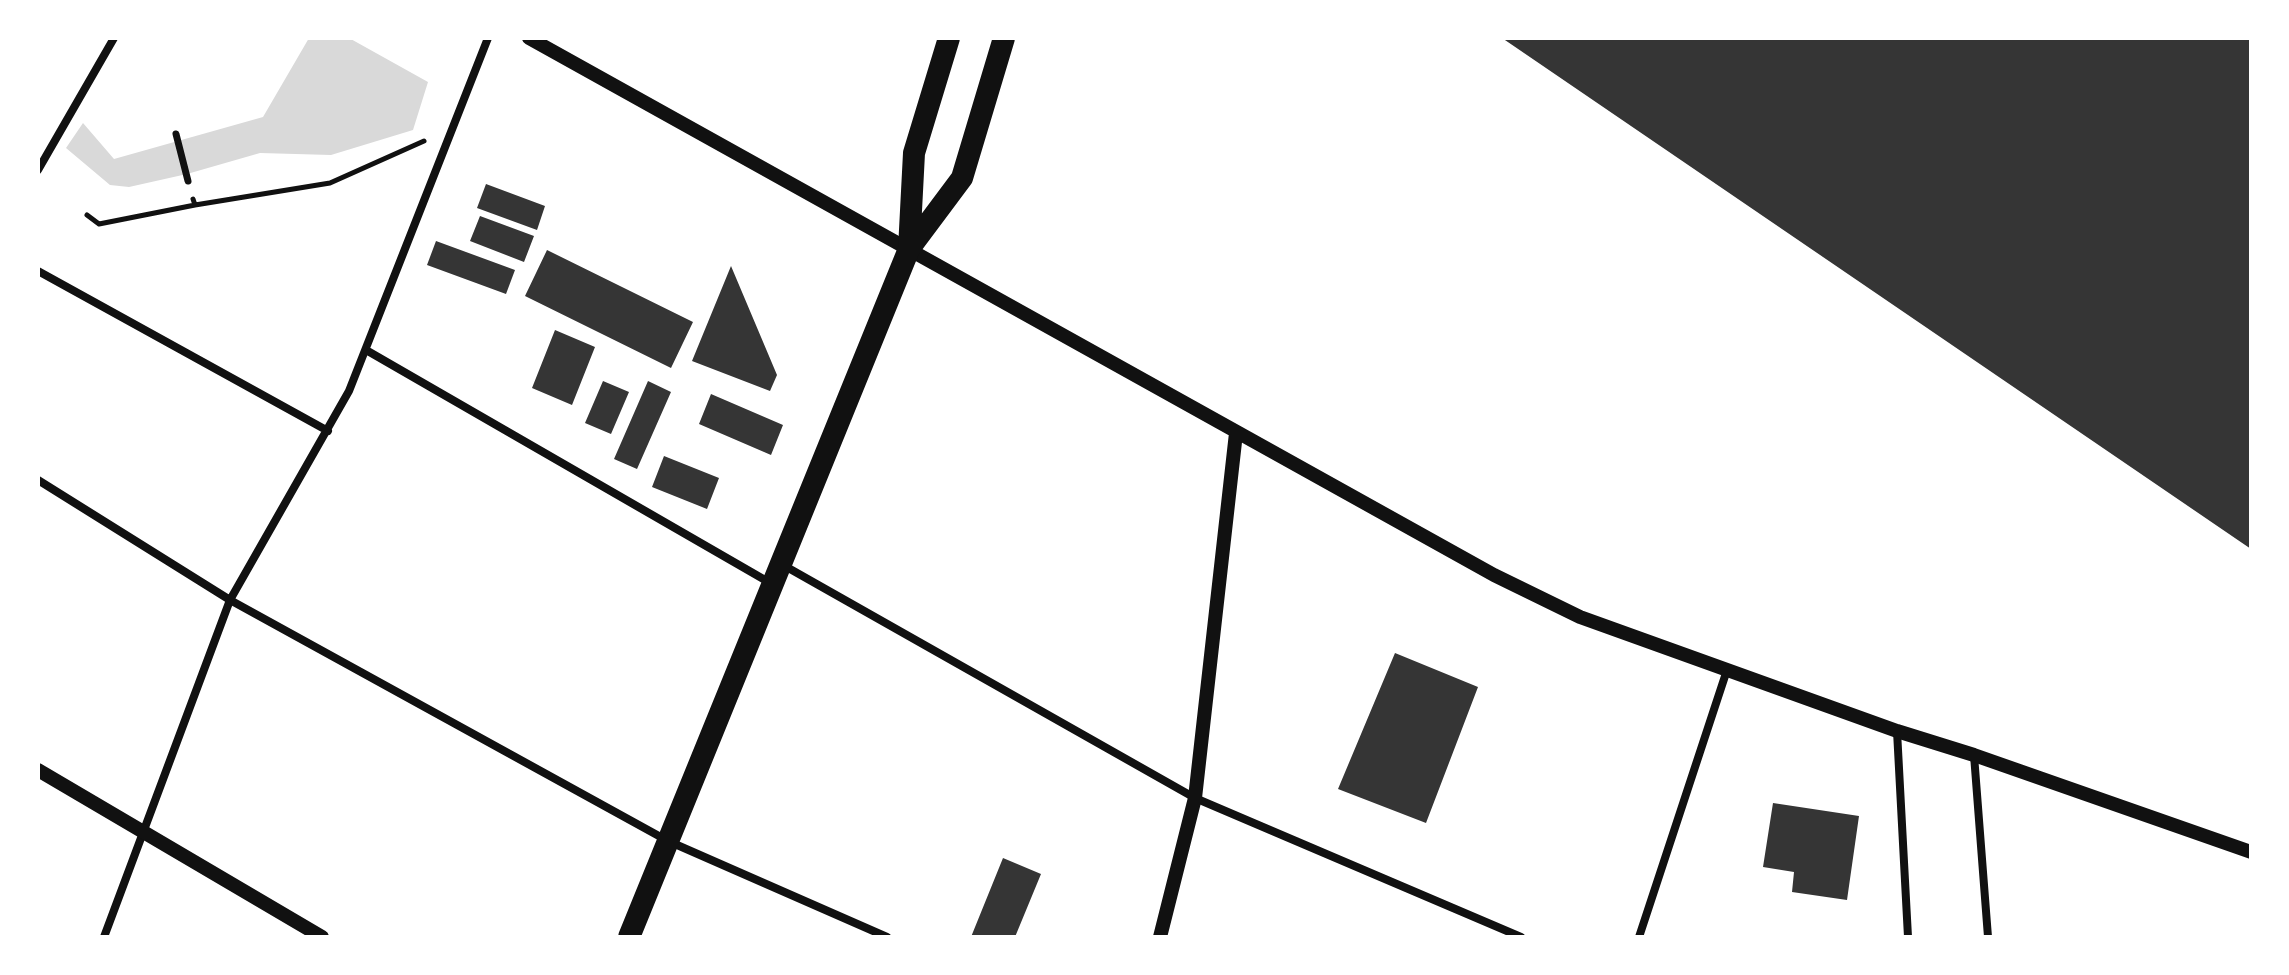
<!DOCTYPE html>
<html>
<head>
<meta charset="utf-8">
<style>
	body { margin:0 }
	#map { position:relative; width:2289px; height:975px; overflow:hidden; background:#fff; font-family:"Titillium Web",sans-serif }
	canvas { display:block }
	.frame { position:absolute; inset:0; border:40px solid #fff; pointer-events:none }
</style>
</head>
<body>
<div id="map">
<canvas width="2289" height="975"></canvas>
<div class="frame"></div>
</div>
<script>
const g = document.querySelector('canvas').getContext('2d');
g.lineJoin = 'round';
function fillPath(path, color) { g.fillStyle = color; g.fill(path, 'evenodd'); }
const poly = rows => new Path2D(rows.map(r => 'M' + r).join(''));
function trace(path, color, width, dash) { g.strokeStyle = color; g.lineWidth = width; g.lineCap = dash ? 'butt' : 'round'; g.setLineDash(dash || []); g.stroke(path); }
fillPath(poly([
	[309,38,349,38,428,82,413,130,331,155,260,153,187,174,129,187,110,185,66,148,83,123,114,159,263,117]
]), '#d9d9d9');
fillPath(poly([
	[1502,38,2251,38,2251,549],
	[486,184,545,206,537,230,477,208],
	[480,216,534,236,524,262,470,241],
	[436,241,515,270,506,294,427,265],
	[547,250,693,322,671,368,525,296],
	[731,266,777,375,770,391,692,361],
	[555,330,595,347,572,405,532,388],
	[603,381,629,392,611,434,585,423],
	[648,381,671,392,637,469,614,459],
	[711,394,783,425,771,455,699,424],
	[664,456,719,478,707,509,652,487],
	[1395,653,1478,687,1426,823,1338,789],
	[1773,803,1859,816,1847,900,1792,892,1794,872,1763,867],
	[1003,858,1041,874,1015,937,971,937]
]), '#353535');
trace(poly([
	[193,199,195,205,330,183,424,141],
	[87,215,99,224,195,205]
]), '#111', 5);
trace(poly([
	[176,134,188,181]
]), '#111', 7);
trace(poly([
	[38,170,114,38],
	[38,271,328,431],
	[366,350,772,584],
	[38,480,230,600,668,841,887,937],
	[783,565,1195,798,1521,937],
	[1897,731,1908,937],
	[1974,755,1988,937],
	[104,937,230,600,349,391,488,38],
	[1639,937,1727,670]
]), '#111', 8);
trace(poly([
	[529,38,1494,575,1580,617,1897,731,1974,755,2251,852],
	[38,770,322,937],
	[1160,937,1195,798,1236,433]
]), '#111', 14);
trace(poly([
	[909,249,914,153,949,38],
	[629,937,909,249,962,178,1004,38]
]), '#111', 22);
</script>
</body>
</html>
